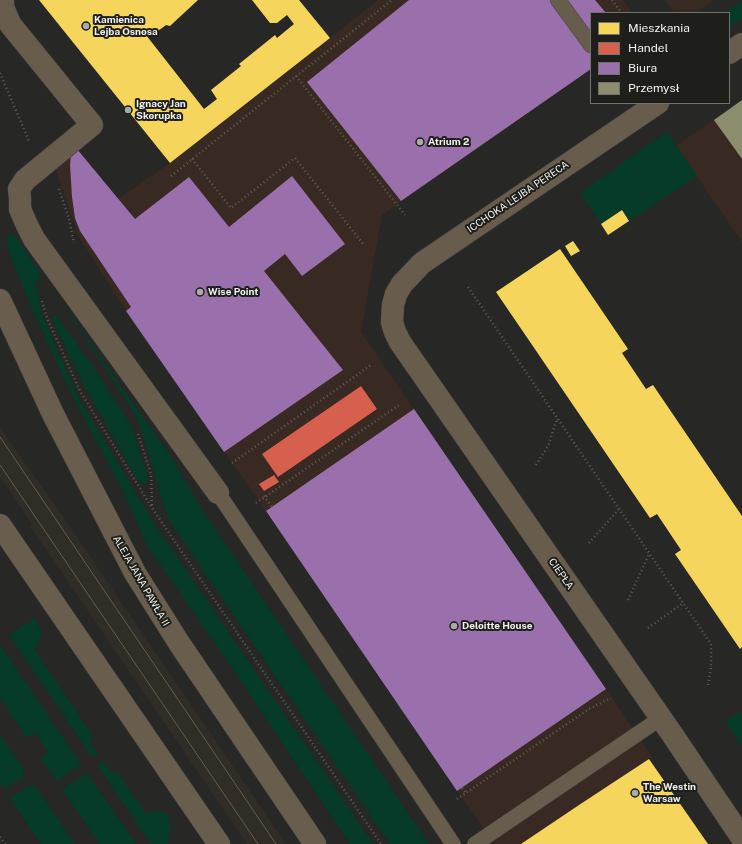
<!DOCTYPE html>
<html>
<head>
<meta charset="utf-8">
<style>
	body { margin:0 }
	#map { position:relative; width:742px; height:844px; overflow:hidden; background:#272726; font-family:"Public Sans",sans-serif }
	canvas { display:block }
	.legend { position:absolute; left:590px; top:12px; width:140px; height:92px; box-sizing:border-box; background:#1e1e1b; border:1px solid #72726f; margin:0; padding:5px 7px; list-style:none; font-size:12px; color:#f0f0ee }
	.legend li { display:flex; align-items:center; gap:8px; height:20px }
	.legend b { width:20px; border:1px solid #72726f }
</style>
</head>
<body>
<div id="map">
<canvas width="742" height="844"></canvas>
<ul class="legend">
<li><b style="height:11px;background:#f6d55c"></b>Mieszkania</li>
<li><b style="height:11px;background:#d6604d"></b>Handel</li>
<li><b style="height:11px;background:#9970ab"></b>Biura</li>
<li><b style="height:11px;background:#8c8c6e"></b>Przemysł</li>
</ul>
</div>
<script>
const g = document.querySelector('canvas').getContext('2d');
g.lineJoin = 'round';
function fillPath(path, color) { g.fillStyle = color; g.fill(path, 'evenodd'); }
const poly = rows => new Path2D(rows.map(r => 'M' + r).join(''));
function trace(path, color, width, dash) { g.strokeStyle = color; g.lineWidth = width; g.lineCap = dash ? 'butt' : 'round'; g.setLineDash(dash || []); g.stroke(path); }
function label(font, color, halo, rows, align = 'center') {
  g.font = font + ' "Public Sans",sans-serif'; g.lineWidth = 4; g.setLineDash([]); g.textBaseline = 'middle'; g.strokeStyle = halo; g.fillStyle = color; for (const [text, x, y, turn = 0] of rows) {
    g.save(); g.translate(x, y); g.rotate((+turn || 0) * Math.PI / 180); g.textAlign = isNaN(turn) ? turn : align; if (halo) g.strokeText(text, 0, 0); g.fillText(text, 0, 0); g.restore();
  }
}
fillPath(poly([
	[378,0,623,0,633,13,591,13,591,69,382,215,361,332,606,689,652,757,649,759,708,844,494,844,266,511,126,311,79,237,52,159,72,143,118,199,170,163],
	[665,0,714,0,695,13,674,13],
	[742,100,742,242,676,146]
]), '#382a22');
fillPath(poly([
	[0,428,57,508,286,844,247,844,30,526,32,524,0,477]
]), '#2f2d26');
fillPath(poly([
	[742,1,742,18,729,27,729,13,724,13],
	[667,132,697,176,629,221,622,210,601,224,580,193],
	[10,234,15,235,40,273,36,285,42,315,80,401,154,523,373,844,350,844,229,663,148,547,119,483,77,405,31,307,7,247,7,236],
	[53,290,172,458,207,517,429,844,390,844,168,519,137,417],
	[56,315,94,368,131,425,148,478,147,483,143,484,139,483,86,389,54,324,53,317],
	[34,619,42,632,38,646,34,649,92,735,90,743,98,753,92,757,9,635],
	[0,645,81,764,57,781,40,757,48,752,36,733,27,738,0,698],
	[742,711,742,746,725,721],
	[0,734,24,770,23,777,4,789,0,783],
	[103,761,111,772,118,773,146,814,150,811,164,812,168,815,170,825,168,844,151,844,98,766],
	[87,773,136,844,100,844,62,789],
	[29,785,35,786,75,844,41,844,10,798]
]), '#063a29');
fillPath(poly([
	[39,0,198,0,170,26,166,25,158,31,152,29,146,35,204,109,217,99,211,90,241,66,239,64,275,35,277,38,294,24,287,15,277,23,270,23,252,0,299,0,330,38,170,163],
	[622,210,629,221,608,235,601,224],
	[573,241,580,251,571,256,565,246],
	[560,249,628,349,622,353,646,389,653,385,742,516,742,647,740,649,675,554,681,550,657,514,650,518,496,292],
	[649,759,708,844,521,844,579,805]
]), '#f6d55c');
fillPath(poly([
	[361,386,377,409,278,477,262,454],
	[274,475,279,482,264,491,259,484]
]), '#d6604d');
fillPath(poly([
	[409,0,595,0,606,13,591,13,591,69,401,201,307,82],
	[72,143,135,219,189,177,229,227,292,176,345,244,302,276,285,254,264,271,343,370,224,452,126,311,131,307,80,231,75,218,72,197,70,165],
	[414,409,606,689,457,791,266,511]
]), '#9970ab');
fillPath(poly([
	[742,100,742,159,714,120]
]), '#8c8c6e');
const lane = poly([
	[558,0,591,45],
	[218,493,453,844],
	[475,844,661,718]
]);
const street = poly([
	[3,0,3,7,10,24,92,125,25,180,19,189,20,198,20,209,26,223,34,239,218,493],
	[729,53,742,44],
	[658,103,422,263,402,284,396,294,393,305,392,322,395,332,400,342,672,734,742,838]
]);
const secondary = poly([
	[0,300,53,414,135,573,179,643,315,844],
	[0,525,219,844]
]);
trace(lane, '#434342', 16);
trace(street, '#434342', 23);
trace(secondary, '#434342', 23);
trace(poly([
	[612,0,622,13],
	[0,73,29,141],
	[296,76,405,215],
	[192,159,231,208,295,158,364,245],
	[171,176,392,0],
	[59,189,69,219,74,243],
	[468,287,711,644,711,667,708,686],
	[42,301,47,318,80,391,152,508,381,844],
	[138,434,151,474,152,507],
	[232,463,371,365],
	[536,465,548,446,557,419],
	[264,496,272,507],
	[256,503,399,405],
	[589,543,619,509],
	[628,600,649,554],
	[648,628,683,603],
	[462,788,466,793],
	[457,799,589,709,611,698],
	[0,837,5,844]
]), '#625d55', 2.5, [1, 3]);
trace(lane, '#685c4d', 15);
trace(street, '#685c4d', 22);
trace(secondary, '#695d4d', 22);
trace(poly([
	[0,437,276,844],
	[0,465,258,844]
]), '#625d55', 1);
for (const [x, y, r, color] of [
	[86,26,4,"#aaaaa8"],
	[128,110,4,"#aaaaa8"],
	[420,142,4,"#aaaaa8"],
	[200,292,4,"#aaaaa8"],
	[454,626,4,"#aaaaa8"],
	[635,793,4,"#aaaaa8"]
]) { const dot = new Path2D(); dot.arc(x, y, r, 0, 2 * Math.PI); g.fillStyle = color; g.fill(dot); trace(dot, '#1e1e1b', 1.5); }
label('bold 10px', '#f0f0ee', '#1e1e1b', [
	["Kamienica",94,20],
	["Lejba Osnosa",94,32],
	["Ignacy Jan",136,104],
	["Skorupka",136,116],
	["Atrium 2",428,142],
	["Wise Point",208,292],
	["Deloitte House",462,626],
	["The Westin",643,787],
	["Warsaw",643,799]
], 'left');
label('10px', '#f0f0ee', '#1e1e1b', [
	["ICCHOKA LEJBA PERECA",518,197,-34],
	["CIEPŁA",561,574,55],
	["ALEJA JANA PAWŁA II",141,581,60]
]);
</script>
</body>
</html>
